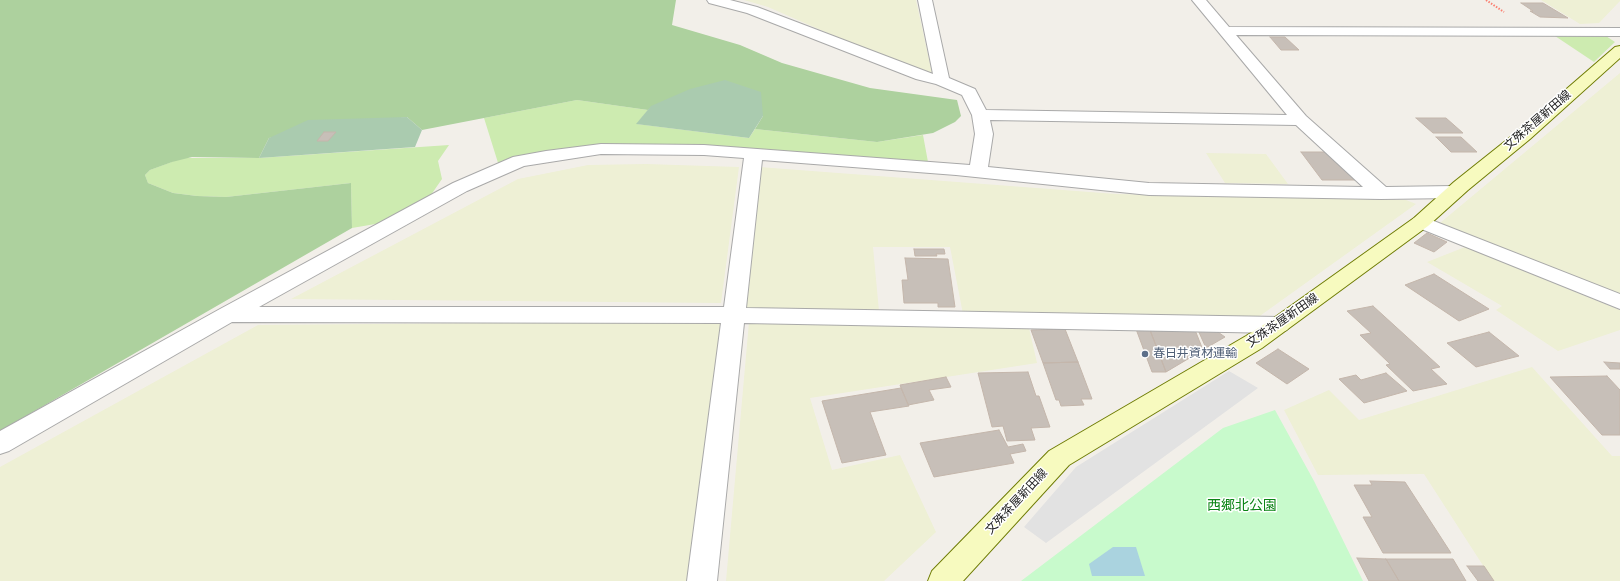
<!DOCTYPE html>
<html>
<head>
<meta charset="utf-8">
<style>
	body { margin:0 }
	canvas { display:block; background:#f2efe9 }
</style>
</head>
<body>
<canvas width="1620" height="581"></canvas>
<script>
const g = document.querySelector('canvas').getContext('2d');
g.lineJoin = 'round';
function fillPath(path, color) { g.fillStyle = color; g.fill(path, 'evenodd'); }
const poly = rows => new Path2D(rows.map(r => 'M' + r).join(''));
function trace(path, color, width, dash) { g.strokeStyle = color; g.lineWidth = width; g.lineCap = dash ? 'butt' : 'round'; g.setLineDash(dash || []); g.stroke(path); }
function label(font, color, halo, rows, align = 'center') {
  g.font = font + ' Jost,"Noto Sans JP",sans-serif'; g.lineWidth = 3; g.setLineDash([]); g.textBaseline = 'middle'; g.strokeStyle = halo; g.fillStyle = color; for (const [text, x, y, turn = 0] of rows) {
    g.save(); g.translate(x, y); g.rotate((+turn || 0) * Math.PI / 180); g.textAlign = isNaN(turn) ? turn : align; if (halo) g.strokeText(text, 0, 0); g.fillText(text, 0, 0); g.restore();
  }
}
fillPath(poly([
	[744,0,916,0,932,73,917,72,768,7],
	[1541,0,1620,0,1620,1,1599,23,1580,24],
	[1620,73,1620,296,1440,223],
	[1206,153,1266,154,1288,184,1225,183],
	[646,164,739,167,721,303,291,299,518,179,588,165],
	[759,167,1116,194,1406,200,1416,204,1257,318,963,314,950,247,873,247,879,311,750,310,742,305],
	[1465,247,1620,310,1620,330,1558,351,1496,310,1502,306,1427,262],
	[727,321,690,581,0,581,0,467,258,325],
	[749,322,1029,328,1037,363,810,398,832,470,900,455,936,532,884,581,726,581],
	[1532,367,1612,456,1620,456,1620,581,1493,581,1424,474,1318,475,1284,410,1329,390,1359,420]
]), '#eef0d5');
fillPath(poly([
	[1555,36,1606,36,1615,42,1594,62],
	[577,100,648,110,637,124,749,138,755,129,877,142,923,135,928,162,731,147,619,145,499,166,484,118],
	[449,145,438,161,442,179,424,205,387,222,352,228,351,183,226,197,197,196,173,193,148,183,145,175,150,170,182,158,259,158]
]), '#cdebb0');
fillPath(poly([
	[0,0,676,0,672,25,740,45,782,63,870,88,957,100,961,116,955,122,933,133,877,142,755,129,763,116,652,106,648,110,577,100,422,130,407,117,269,138,259,158,192,157,172,162,150,170,145,175,148,183,173,193,197,196,226,197,351,183,352,228,0,431]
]), '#add19e');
fillPath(poly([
	[725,80,761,92,763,116,749,138,636,124,651,106,690,89],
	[407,117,422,130,415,147,259,158,269,138,308,120]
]), '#aacbaf');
fillPath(poly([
	[1275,410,1314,481,1363,581,1021,581,1223,428]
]), '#c8facc');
fillPath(poly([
	[1229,371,1258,388,1046,543,1024,527,1076,467]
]), '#e2e2e2');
fillPath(poly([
	[1113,547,1136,547,1145,576,1092,576,1089,564]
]), '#aad3df');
const building = poly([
	[1521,3,1543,3,1568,18,1540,17,1530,11,1533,11,1521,3],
	[1270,37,1285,37,1299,50,1281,50,1270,37],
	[1416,118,1446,118,1463,133,1433,133,1416,118],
	[324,132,336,132,328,141,317,141,324,132],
	[1436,137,1461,137,1477,152,1451,152,1436,137],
	[1301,152,1333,152,1356,180,1322,180,1301,152],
	[1427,233,1447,242,1434,252,1414,243,1427,233],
	[914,249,944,249,945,254,936,254,937,256,915,256,914,249],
	[905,258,948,259,955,307,938,307,938,303,904,303,902,280,908,280,905,258],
	[1434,274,1489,309,1459,321,1405,285,1434,274],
	[1373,306,1440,367,1431,369,1447,384,1413,391,1386,365,1390,364,1360,335,1371,333,1347,311,1373,306],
	[1065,329,1078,362,1043,363,1031,330,1065,329],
	[1136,329,1150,330,1166,372,1152,372,1136,329],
	[1150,330,1195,330,1203,350,1166,372,1150,330],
	[1198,330,1215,330,1225,337,1206,348,1198,330],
	[1489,332,1519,356,1476,367,1447,343,1489,332],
	[1278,349,1309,369,1287,384,1256,363,1278,349],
	[1078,362,1092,399,1081,399,1084,405,1061,406,1059,400,1056,400,1043,363,1078,362],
	[1604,362,1620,363,1620,369,1610,369,1604,362],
	[1028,372,1036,396,1039,396,1050,427,1031,428,1035,440,1007,441,1003,426,992,427,978,373,1028,372],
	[1386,373,1407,391,1364,403,1339,379,1356,375,1361,380,1386,373],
	[1607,376,1620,390,1620,435,1602,435,1550,377,1607,376],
	[946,377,951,387,929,390,934,400,908,405,900,385,946,377],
	[901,388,909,406,870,412,886,455,842,463,822,401,901,388],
	[999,430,1008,447,1023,444,1026,451,1010,454,1014,463,934,477,920,443,999,430],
	[1370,481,1405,482,1451,553,1383,553,1363,517,1372,517,1354,485,1372,485,1370,481],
	[1357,558,1386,559,1399,581,1369,581,1357,558],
	[1386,559,1453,559,1466,581,1399,581,1386,559],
	[1467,566,1484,566,1494,581,1478,581,1467,566]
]);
fillPath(building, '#c7bfb8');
trace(building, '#c4b6ab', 1);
const street = poly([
	[707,0,730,0,757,7,933,74,918,0,932,0,949,78,975,89,986,110,1287,115,1192,0,1206,0,1229,27,1620,28,1620,36,1236,35,1306,116,1386,187,1454,186,1461,188,1464,192,1461,196,1454,198,1381,199,1149,195,956,175,762,160,746,308,1279,317,1287,320,1291,325,1287,330,1279,333,744,323,717,581,687,581,721,323,232,322,9,451,0,454,0,431,220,309,453,183,513,157,546,151,601,144,704,145,970,165,975,134,972,115,962,95,936,84,916,79,747,13,709,3,707,0],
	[990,120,1296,125,1363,187,1149,183,988,167,993,134,990,120],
	[601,154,704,155,744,158,724,307,259,307,467,191,524,166,601,154],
	[1421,216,1620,294,1620,309,1414,226,1411,222,1414,218,1421,216]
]);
const secondary = poly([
	[1620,46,1620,58,1530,139,1468,190,1428,226,1262,348,1069,465,963,581,928,581,932,571,1049,451,1246,336,1271,320,1414,218,1454,182,1518,131,1615,47,1620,46]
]);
trace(street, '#a9a9a9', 2);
trace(secondary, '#707d05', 2);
trace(poly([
	[1486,0,1504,12]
]), '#fa8072', 2, [1.5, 1.5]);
fillPath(street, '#fff');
fillPath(secondary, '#f7fabf');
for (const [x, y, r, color] of [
	[1145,354,4,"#5c6f8a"]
]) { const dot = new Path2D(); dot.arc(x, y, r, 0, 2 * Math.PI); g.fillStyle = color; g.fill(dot); trace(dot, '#fff', 1.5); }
label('12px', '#222', '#fff', [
	["文殊茶屋新田線",1538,121,-41],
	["文殊茶屋新田線",1283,321,-35],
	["文殊茶屋新田線",1017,502,-47]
]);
label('12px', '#4e5e75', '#fff', [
	["春日井資材運輸",1153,354]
], 'left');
label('14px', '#0c8416', '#fff', [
	["西郷北公園",1242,507]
]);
</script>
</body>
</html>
